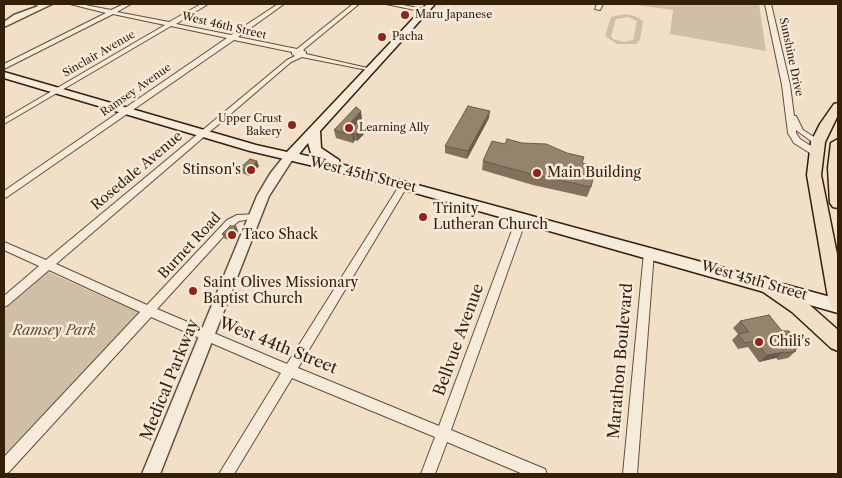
<!DOCTYPE html>
<html>
<head>
<meta charset="utf-8">
<style>
	body { margin:0 }
	#map { position:relative; width:842px; height:478px; overflow:hidden; background:#f1dfc7; font-family:"Libre Caslon Text",serif }
	canvas { display:block }
	.frame { position:absolute; inset:0; border:5px solid #341f09; pointer-events:none }
</style>
</head>
<body>
<div id="map">
<canvas width="842" height="478"></canvas>
<div class="frame"></div>
</div>
<script>
const g = document.querySelector('canvas').getContext('2d');
g.lineJoin = 'round';
function fillPath(path, color) { g.fillStyle = color; g.fill(path, 'evenodd'); }
const poly = rows => new Path2D(rows.map(r => 'M' + r).join(''));
function trace(path, color, width, dash) { g.strokeStyle = color; g.lineWidth = width; g.lineCap = dash ? 'butt' : 'round'; g.setLineDash(dash || []); g.stroke(path); }
function label(font, color, halo, rows, align = 'center') {
  g.font = font + ' "Libre Caslon Text",serif'; g.lineWidth = 5; g.setLineDash([]); g.textBaseline = 'middle'; g.strokeStyle = halo; g.fillStyle = color; for (const [text, x, y, turn = 0] of rows) {
    g.save(); g.translate(x, y); g.rotate((+turn || 0) * Math.PI / 180); g.textAlign = isNaN(turn) ? turn : align; if (halo) g.strokeText(text, 0, 0); g.fillText(text, 0, 0); g.restore();
  }
}
fillPath(poly([
	[629,4,759,4,766,51,670,34,673,10],
	[625,14,635,16,643,21,640,40,636,44,617,44,605,36,611,17],
	[628,17,637,21,633,40,624,42,613,39,611,36,616,19],
	[48,272,140,313,4,455,4,310]
]), '#d1bea7');
const minor = poly([
	[34,4,42,4,46,6,43,8,34,4],
	[70,4,80,4,111,10,124,4,131,4,117,12,169,22,201,4,208,4,176,24,231,35,278,4,284,4,238,37,297,49,353,4,359,4,303,50,306,52,306,54,372,69,372,71,302,57,291,62,56,264,147,305,227,220,237,215,258,214,260,216,258,218,239,221,233,226,157,309,287,364,401,183,407,183,408,185,298,368,439,426,517,217,522,214,525,215,527,217,451,430,545,469,547,474,523,474,447,442,435,474,421,474,435,437,292,378,234,474,219,474,281,373,151,317,9,472,4,474,4,457,140,312,49,270,8,305,4,307,4,296,39,266,4,250,4,242,46,260,287,60,295,56,292,54,292,52,234,40,7,197,4,198,4,191,227,38,171,26,4,124,4,119,165,25,113,14,4,69,4,64,106,13,70,4],
	[386,4,398,4,428,10,425,12,386,4],
	[597,4,603,4,600,10,595,9,597,4],
	[765,4,771,4,790,85,794,116,796,116,803,130,822,142,818,145,815,144,796,130,796,133,800,139,819,151,819,155,813,155,794,143,788,133,782,85,765,4],
	[649,248,653,249,654,252,637,474,623,474,644,252,645,249,649,248]
]);
const tertiary = poly([
	[44,4,52,4,4,27,4,22,14,15,44,4],
	[289,154,294,157,269,196,160,474,142,474,257,196,270,174,285,155,289,154]
]);
const secondary = poly([
	[427,4,435,4,320,131,321,148,339,160,340,164,838,299,838,313,352,175,250,151,4,78,4,72,256,145,287,152,427,4],
	[308,143,311,153,320,159,299,154,308,143]
]);
const primary = poly([
	[838,103,838,115,825,142,821,175,838,259,838,311,832,308,829,303,807,175,811,142,820,124,834,104,838,103],
	[838,139,838,208,833,207,830,203,828,168,831,143,838,139],
	[765,277,804,300,838,330,838,351,831,348,792,312,759,289,756,284,759,279,765,277]
]);
trace(minor, '#634f38', 2);
trace(tertiary, '#634f38', 3);
trace(secondary, '#341f09', 3);
trace(primary, '#341f09', 3);
fillPath(minor, '#f6eadb');
fillPath(tertiary, '#f6eadb');
fillPath(secondary, '#f6eadb');
fillPath(primary, '#f1dfc7');
fillPath(poly([
	[489,118,467,159,445,153,445,146],
	[362,119,356,125,364,134,357,141,355,140,353,143,336,138,334,130],
	[522,143,582,163,591,187,587,197,533,185,482,170,483,161,505,144],
	[259,166,249,176,242,173,240,168],
	[238,231,234,240,225,239,222,234],
	[740,321,782,331,794,338,790,341,797,349,795,350,796,351,788,358,778,360,776,358,759,362,748,347,738,349,732,340,738,334,733,328]
]), '#81715d');
fillPath(poly([
	[361,111,362,119,351,130,350,123],
	[490,111,489,118,467,159,468,151],
	[363,127,364,134,357,141,356,134],
	[354,133,355,140,353,143,352,135],
	[257,161,259,166,249,176,248,171],
	[236,226,238,231,234,240,232,235],
	[784,352,776,358,759,362,767,355]
]), '#695c4c');
const building = poly([
	[468,106,490,111,468,151,445,146,468,106],
	[356,107,361,111,350,123,363,127,356,134,354,133,352,135,334,130,356,107],
	[507,139,522,143,546,144,567,153,584,157,582,163,596,166,591,187,535,175,483,161,492,141,505,144,507,139],
	[250,159,257,161,248,171,240,168,250,159],
	[230,226,236,226,232,235,222,234,230,226],
	[769,315,782,331,789,331,794,338,790,340,797,349,794,349,796,351,786,353,784,352,767,355,755,341,745,343,738,334,749,332,740,321,769,315]
]);
fillPath(building, '#96836c');
trace(building, '#695c4c', 1);
for (const [x, y, r, color] of [
	[405,15,5,"#8f2418"],
	[382,37,5,"#8f2418"],
	[292,125,5,"#8f2418"],
	[349,128,5,"#8f2418"],
	[251,170,5,"#8f2418"],
	[537,173,5,"#8f2418"],
	[423,217,5,"#8f2418"],
	[232,235,5,"#8f2418"],
	[193,291,5,"#8f2418"],
	[759,342,5,"#8f2418"]
]) { const dot = new Path2D(); dot.arc(x, y, r, 0, 2 * Math.PI); g.fillStyle = color; g.fill(dot); trace(dot, '#f6eadb', 2); }
label('11px', '#341f09', '#f6eadb', [
	["Maru Japanese",415,15],
	["Pacha",392,37],
	["Upper Crust",282,119,"right"],
	["Bakery",282,132,"right"],
	["Learning Ally",359,128]
], 'left');
label('11px', '#341f09', '#f6eadb', [
	["West 46th Street",224,26,13],
	["Sinclair Avenue",99,54,-30],
	["Sunshine Drive",791,57,78],
	["Ramsey Avenue",136,90,-35]
]);
label('14px', '#341f09', '#f6eadb', [
	["Stinson's",241,170,"right"],
	["Main Building",547,173],
	["Trinity",433,209],
	["Lutheran Church",433,225],
	["Taco Shack",242,235],
	["Saint Olives Missionary",203,283],
	["Baptist Church",203,299],
	["Chili's",769,342]
], 'left');
label('14px', '#341f09', '#f6eadb', [
	["Rosedale Avenue",137,171,-40],
	["West 45th Street",363,175,14],
	["Burnet Road",190,246,-47],
	["West 45th Street",754,281,16]
]);
label('italic 14px', '#634f38', '#f6eadb', [
	["Ramsey Park",54,331]
]);
label('16px', '#341f09', '#f6eadb', [
	["Bellvue Avenue",459,340,-70],
	["West 44th Street",278,346,22],
	["Marathon Boulevard",621,361,-85],
	["Medical Parkway",170,380,-68]
]);
</script>
</body>
</html>
